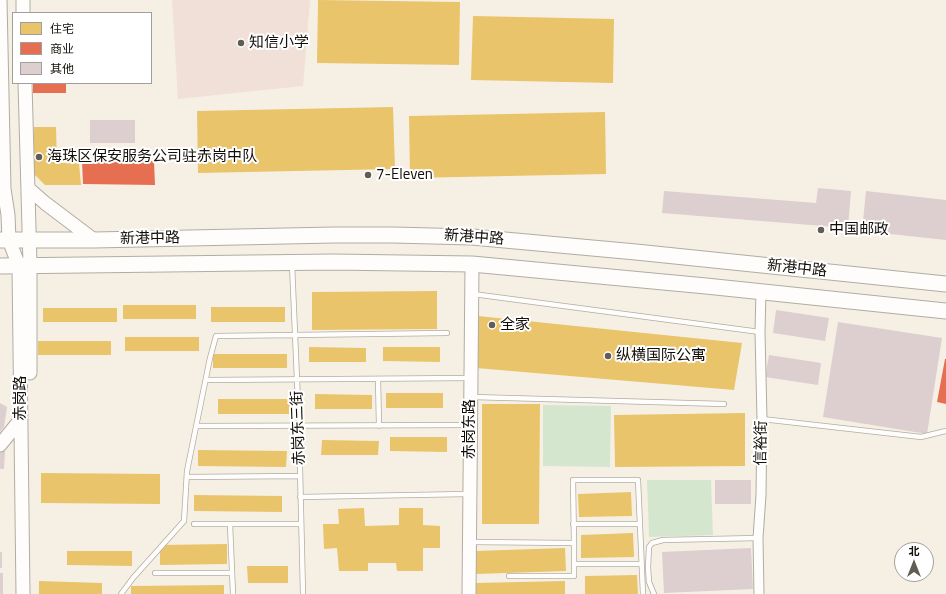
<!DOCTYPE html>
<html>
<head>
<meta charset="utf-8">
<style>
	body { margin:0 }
	#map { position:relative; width:946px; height:594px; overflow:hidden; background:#f6f0e4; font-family:"Titillium Web","Noto Sans SC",sans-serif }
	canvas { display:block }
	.legend { position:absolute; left:12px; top:12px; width:140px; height:72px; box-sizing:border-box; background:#fff; border:1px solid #a09f9c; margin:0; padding:5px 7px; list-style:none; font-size:12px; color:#120e07 }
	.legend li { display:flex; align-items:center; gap:8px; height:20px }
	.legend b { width:20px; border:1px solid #a09f9c }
	.north { position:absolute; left:894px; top:542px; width:40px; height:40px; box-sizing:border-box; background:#fff; border:1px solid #a09f9c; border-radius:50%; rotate:0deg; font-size:11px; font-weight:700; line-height:16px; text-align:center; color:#120e07 }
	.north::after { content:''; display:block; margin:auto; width:14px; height:18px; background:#625d54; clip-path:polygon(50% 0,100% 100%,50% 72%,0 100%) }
</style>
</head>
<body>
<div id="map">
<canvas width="946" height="594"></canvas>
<ul class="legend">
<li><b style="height:11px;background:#e9c46a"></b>住宅</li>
<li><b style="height:11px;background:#e76f51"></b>商业</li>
<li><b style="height:11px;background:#ddcecf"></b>其他</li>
</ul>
<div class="north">北</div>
</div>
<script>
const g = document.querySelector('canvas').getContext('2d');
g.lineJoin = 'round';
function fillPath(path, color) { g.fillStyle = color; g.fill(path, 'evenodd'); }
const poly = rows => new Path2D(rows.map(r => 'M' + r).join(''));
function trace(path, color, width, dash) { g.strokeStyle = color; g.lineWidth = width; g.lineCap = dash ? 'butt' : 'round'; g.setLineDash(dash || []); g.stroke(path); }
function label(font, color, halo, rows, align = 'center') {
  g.font = font + ' "Titillium Web","Noto Sans SC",sans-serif'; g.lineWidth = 4; g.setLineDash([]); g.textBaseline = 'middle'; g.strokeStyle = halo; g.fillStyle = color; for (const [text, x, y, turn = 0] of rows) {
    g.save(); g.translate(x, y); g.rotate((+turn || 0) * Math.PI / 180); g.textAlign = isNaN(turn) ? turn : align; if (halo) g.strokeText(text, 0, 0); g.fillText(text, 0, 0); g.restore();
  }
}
fillPath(poly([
	[172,0,310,0,303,86,178,99]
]), '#f1e0d7');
fillPath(poly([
	[543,405,611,406,610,467,543,466],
	[647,480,711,480,713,535,649,537]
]), '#d5e6cf');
fillPath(poly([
	[318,0,460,2,459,65,317,63],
	[473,16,614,19,613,83,471,80],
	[393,107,395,169,198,173,197,111],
	[605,112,606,174,410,178,409,116],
	[34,127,56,127,57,163,79,163,81,185,45,185,34,174],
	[437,291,437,329,312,330,312,292],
	[123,305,196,305,196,319,123,319],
	[211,307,285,307,285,322,211,322],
	[43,308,117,308,117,322,43,322],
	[478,316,742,343,734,390,476,368],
	[125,337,199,337,199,351,125,351],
	[38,341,111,341,111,355,38,355],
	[309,347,366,348,366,362,309,362],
	[383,347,440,347,440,362,383,361],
	[213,354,287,354,287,368,213,368],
	[386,393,443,393,443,408,386,408],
	[315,394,372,395,372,409,315,409],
	[218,399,292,399,292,414,218,414],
	[482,404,540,404,539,524,482,524],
	[745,413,745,466,615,467,614,415],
	[390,437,447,437,447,452,390,451],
	[322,440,379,441,378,455,321,455],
	[198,450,287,451,286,467,198,466],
	[41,473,160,474,160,504,41,503],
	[631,492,632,516,579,517,578,494],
	[194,495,282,496,282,512,194,511],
	[364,508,365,526,399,525,399,508,423,508,423,525,440,526,440,548,423,548,423,571,397,571,396,563,368,563,368,571,339,571,337,548,324,549,323,524,339,524,338,509],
	[633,533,634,557,581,558,581,535],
	[227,544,227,564,160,565,160,545],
	[565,548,566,571,476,574,475,551],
	[67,551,132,551,132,566,67,565],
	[247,566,288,566,288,583,248,583],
	[637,575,638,594,585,594,585,576],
	[39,581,102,583,102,594,39,594],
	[565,581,565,594,476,594,476,583],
	[224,585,224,594,131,594,131,586]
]), '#e9c46a');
fillPath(poly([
	[33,83,66,83,66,93,33,93],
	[82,161,154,161,155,185,83,184],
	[945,359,946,359,946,404,937,402]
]), '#e76f51');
fillPath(poly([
	[90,120,135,120,135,143,90,143],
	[818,188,851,191,848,228,662,213,664,191,816,203],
	[866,191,946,200,946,240,862,231],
	[776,310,829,318,825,341,773,333],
	[838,322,942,338,927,434,823,417],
	[769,355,821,363,818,385,765,377],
	[0,403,7,407,4,427,0,432],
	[0,450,5,451,4,469,0,469],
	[715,480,751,480,751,504,715,504],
	[751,548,753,589,664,593,662,552],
	[0,552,2,552,2,568,0,568],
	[0,573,3,573,3,594,0,594]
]), '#ddcecf');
const lane = poly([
	[292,264,299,426,303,594],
	[473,294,760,332],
	[378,379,379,426],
	[207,380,470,378],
	[472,397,724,404],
	[762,419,921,437,946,431],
	[197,426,468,425],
	[187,477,300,476],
	[300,497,468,494],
	[194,524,301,524],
	[230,524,233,594],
	[573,524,640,524],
	[471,542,574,543,573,480,638,480,643,594],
	[574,564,641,564],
	[155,573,232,573],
	[509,576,574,576,574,543],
	[121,594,133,578,184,521,187,471,210,358,216,336,447,333],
	[654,594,649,582,648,567,649,547,652,543,663,540,758,538]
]);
const street = poly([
	[759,594,758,538,761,495,762,419,760,332,761,291]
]);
const secondary = poly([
	[0,0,4,189,8,215,9,240,19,266,23,594],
	[23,0,23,13],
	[25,83,30,265,30,373],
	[28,188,45,203,94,240],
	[0,445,21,419],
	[469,594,472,264]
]);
const primary = poly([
	[0,240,94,240,334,235,393,235,472,237,636,252,946,284],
	[0,266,333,262,472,264,706,286,946,311]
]);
trace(lane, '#b1aca3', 6);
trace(street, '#b1aca3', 11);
trace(secondary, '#b1aca3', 15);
trace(primary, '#b1aca3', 17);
trace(lane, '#fefdfb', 4.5);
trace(street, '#fefdfb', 9);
trace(secondary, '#fefdfb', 13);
trace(primary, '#fefdfb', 15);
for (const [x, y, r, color] of [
	[241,43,4,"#625d54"],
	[39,157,4,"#625d54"],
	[368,175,4,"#625d54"],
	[821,230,4,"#625d54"],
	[492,325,4,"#625d54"],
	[608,356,4,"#625d54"]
]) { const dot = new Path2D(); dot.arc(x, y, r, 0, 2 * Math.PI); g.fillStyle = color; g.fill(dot); trace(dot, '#fff', 1.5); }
label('15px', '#120e07', '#fff', [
	["知信小学",249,43],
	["海珠区保安服务公司驻赤岗中队",47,157],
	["7-Eleven",376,175],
	["中国邮政",829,230],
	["全家",500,325],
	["纵横国际公寓",616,356]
], 'left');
label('15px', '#120e07', '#fff', [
	["新港中路",474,238,4],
	["新港中路",150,239,-1],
	["新港中路",797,269,6],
	["赤岗路",21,398,-90],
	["赤岗东三街",299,428,-92],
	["赤岗东路",470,429,-90],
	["信裕街",762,443,-89]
]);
</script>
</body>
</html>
